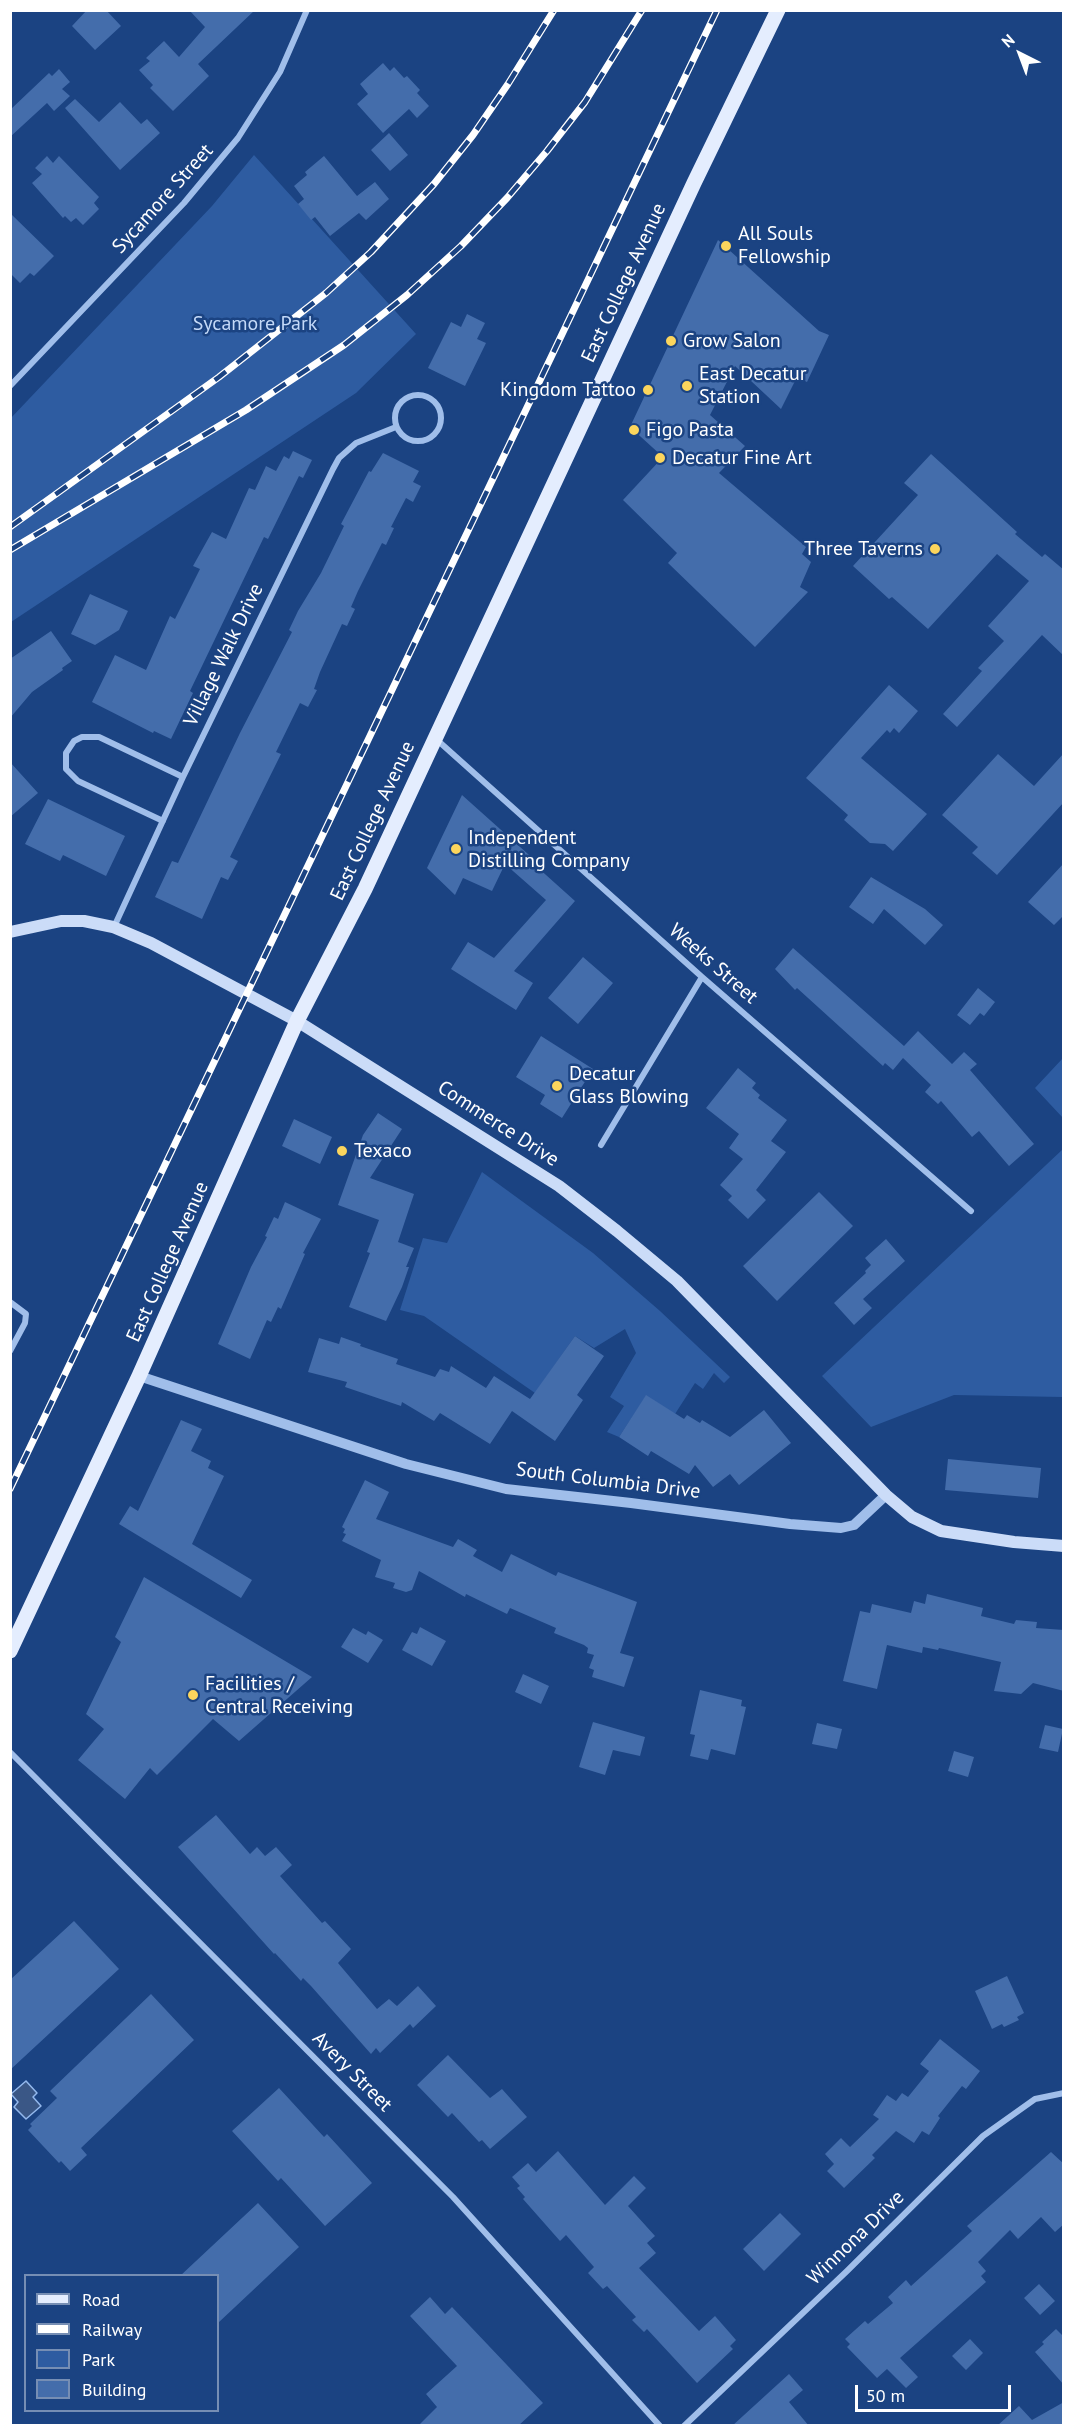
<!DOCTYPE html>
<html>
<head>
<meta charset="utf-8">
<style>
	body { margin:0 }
	#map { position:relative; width:1074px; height:2436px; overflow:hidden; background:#1b4382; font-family:"PT Sans",sans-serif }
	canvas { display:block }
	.frame { position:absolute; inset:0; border:12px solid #fff; pointer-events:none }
	.legend { position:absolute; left:24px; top:2274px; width:195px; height:138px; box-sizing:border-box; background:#1b4382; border:2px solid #768eb4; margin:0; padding:8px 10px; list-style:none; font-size:18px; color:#fff }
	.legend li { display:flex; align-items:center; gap:12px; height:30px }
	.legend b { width:30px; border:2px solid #768eb4 }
	.north { position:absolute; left:990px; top:24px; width:60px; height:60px; -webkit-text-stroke:4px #1b4382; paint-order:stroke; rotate:318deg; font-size:16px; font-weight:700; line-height:24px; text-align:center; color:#fff }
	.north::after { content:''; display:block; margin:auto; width:21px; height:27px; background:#fff; clip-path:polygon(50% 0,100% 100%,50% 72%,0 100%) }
	.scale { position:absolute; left:855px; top:2385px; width:156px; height:27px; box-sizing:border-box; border:3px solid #fff; border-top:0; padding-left:8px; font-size:18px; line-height:21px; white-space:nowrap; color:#fff; -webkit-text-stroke:4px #1b4382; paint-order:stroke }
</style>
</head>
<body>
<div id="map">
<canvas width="1074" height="2436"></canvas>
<div class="frame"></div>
<ul class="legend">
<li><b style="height:8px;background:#e4edfe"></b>Road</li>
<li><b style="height:8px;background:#fff"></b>Railway</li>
<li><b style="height:16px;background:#2e5ca1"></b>Park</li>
<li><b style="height:16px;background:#446dab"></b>Building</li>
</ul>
<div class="north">N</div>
<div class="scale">50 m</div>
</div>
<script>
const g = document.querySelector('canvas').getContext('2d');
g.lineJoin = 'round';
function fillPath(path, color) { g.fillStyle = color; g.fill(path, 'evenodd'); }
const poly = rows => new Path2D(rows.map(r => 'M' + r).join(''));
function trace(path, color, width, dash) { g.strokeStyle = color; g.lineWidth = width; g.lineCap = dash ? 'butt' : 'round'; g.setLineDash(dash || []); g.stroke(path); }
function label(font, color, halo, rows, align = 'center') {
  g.font = font + ' "PT Sans",sans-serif'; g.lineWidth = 5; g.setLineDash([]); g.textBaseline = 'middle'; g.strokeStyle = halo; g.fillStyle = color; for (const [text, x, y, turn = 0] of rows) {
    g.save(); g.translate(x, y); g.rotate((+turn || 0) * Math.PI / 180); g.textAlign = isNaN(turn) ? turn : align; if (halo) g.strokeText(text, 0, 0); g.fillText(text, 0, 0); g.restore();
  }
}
fillPath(poly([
	[254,155,416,334,356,393,11,622,10,419,212,206],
	[1063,1058,1063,1118,1035,1088],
	[1063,1149,1063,1397,954,1395,871,1427,822,1376],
	[482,1172,593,1253,660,1311,730,1377,724,1383,714,1373,703,1389,695,1383,675,1414,646,1396,619,1437,607,1432,624,1406,610,1397,636,1353,625,1329,594,1348,575,1336,535,1393,424,1316,400,1310,423,1238,447,1243]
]), '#2e5ca1');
const water = poly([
	[26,2081,37,2093,33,2097,41,2106,26,2119,14,2107,18,2102,11,2094,26,2081]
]);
fillPath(water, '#3a5786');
trace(water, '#93b8ec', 1.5);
fillPath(poly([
	[87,10,106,10,121,26,95,50,72,26],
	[189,10,255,10,198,64,209,76,173,111,150,88,153,85,139,70,150,61,146,58,164,41,179,57,205,27],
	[383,63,390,71,394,67,404,78,407,76,420,90,417,93,429,106,417,118,409,109,383,133,357,104,368,94,360,84],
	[59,69,70,82,62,89,70,96,54,111,47,103,10,137,10,110,49,73,52,76],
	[75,99,99,122,120,102,141,124,147,119,160,133,120,170,65,108],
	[389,133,408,155,390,171,371,150],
	[47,156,53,163,59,156,99,197,94,203,99,209,83,225,76,218,71,222,65,216,63,218,32,183,42,174,35,168],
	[324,156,357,196,375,182,389,199,366,220,359,213,330,236,315,217,311,220,298,204,304,199,294,186,307,175,305,172],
	[10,213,54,256,34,276,30,273,20,283,10,273],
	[718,240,819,331,829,335,807,382,797,377,781,409,735,366,710,415,745,446,719,473,806,547,802,554,811,562,800,587,808,592,755,647,668,563,677,553,623,500,663,457,630,427],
	[467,314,485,323,477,339,486,343,465,386,428,368,451,322,461,327],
	[293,451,312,460,303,478,299,476,268,539,264,537,190,691,193,693,171,739,154,731,153,733,92,702,115,655,146,670,170,616,175,619,200,569,193,566,212,532,226,539,249,488,255,490,266,466,276,471,284,456,289,459],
	[383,453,419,471,413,482,421,486,413,502,406,498,391,527,394,528,386,545,382,543,358,591,351,607,355,609,347,626,342,624,320,672,314,689,317,690,308,707,300,703,276,752,281,754,230,857,238,861,228,880,221,877,202,919,155,897,172,861,178,863,240,733,292,632,289,630,298,611,321,573,344,526,341,524,369,471,371,472],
	[931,454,1017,532,1015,534,1042,557,1045,554,1064,570,1064,656,1042,635,957,727,943,714,982,671,978,668,1004,641,988,626,1029,581,997,554,928,629,892,597,889,599,853,566,918,495,904,483],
	[90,594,128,611,119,630,95,645,71,634],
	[51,631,72,661,62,668,63,670,32,692,10,718,10,659],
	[889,685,918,711,899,733,894,728,890,733,887,730,861,758,927,814,893,851,885,844,870,843,844,820,848,815,806,778],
	[1064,753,1064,802,997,875,972,853,978,847,942,815,998,754,1034,786],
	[10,762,38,793,10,817],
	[462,795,538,863,536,866,575,901,514,971,533,983,516,1010,451,969,468,942,494,958,546,900,505,864,492,891,463,878,455,895,427,868],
	[48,799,125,836,106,876,63,855,60,861,25,844],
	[1064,863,1064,915,1054,925,1028,902],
	[871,877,925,909,943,925,925,945,884,909,873,924,849,907],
	[793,948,904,1046,918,1031,952,1064,964,1052,977,1064,970,1070,1034,1144,1009,1166,979,1131,972,1137,941,1101,938,1104,925,1092,931,1085,903,1058,893,1070,885,1063,883,1066,797,988,795,990,775,969],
	[583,957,613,983,578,1024,548,998],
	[978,988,995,1002,984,1016,980,1013,970,1025,957,1015],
	[541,1036,593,1069,562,1118,540,1104,545,1095,516,1077],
	[738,1068,756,1083,752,1088,760,1095,758,1098,787,1120,771,1141,786,1152,756,1190,766,1200,748,1219,728,1200,732,1196,720,1185,743,1159,729,1148,739,1134,706,1108],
	[378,1113,402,1129,370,1178,414,1194,398,1242,414,1248,406,1267,409,1267,402,1287,386,1321,349,1307,370,1253,367,1252,379,1220,338,1205,363,1135],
	[294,1119,332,1137,320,1164,282,1146],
	[819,1192,853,1226,777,1301,743,1266],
	[285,1202,321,1219,303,1253,305,1254,281,1309,278,1307,271,1322,267,1320,250,1359,218,1344,251,1267,267,1237,265,1236,274,1217,278,1219],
	[886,1239,905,1261,863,1299,872,1308,854,1325,834,1303,866,1273,865,1271,871,1265,865,1258],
	[575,1336,604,1356,577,1395,583,1400,555,1441,512,1411,490,1444,440,1413,434,1421,402,1402,401,1406,345,1387,347,1382,308,1372,319,1338,339,1344,341,1337,361,1344,360,1346,398,1359,396,1364,435,1377,440,1369,449,1372,451,1366,486,1388,494,1376,530,1399],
	[646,1395,684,1419,687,1415,700,1423,702,1420,730,1437,764,1410,791,1443,739,1485,730,1474,713,1487,695,1465,689,1474,651,1451,648,1456,619,1437],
	[181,1420,202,1429,191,1451,211,1461,208,1468,224,1476,192,1544,252,1580,241,1598,119,1524,130,1506,138,1511],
	[948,1459,1041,1468,1038,1498,945,1490],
	[365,1480,389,1492,376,1519,453,1547,458,1539,477,1550,473,1556,502,1572,511,1554,556,1576,558,1572,637,1602,620,1653,634,1657,624,1687,592,1677,594,1670,589,1668,594,1655,587,1653,588,1648,584,1645,554,1633,556,1628,510,1608,507,1614,466,1594,465,1597,419,1571,412,1590,406,1592,393,1588,395,1583,375,1577,381,1560,342,1541,346,1534,343,1533,345,1529,342,1527],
	[144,1577,312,1677,239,1741,213,1719,157,1775,150,1768,125,1799,78,1760,104,1729,86,1714,121,1642,115,1637],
	[927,1594,983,1608,981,1616,1014,1624,1016,1620,1037,1622,1036,1628,1064,1630,1064,1691,1033,1683,1021,1694,994,1691,1001,1662,939,1648,938,1650,923,1647,922,1653,887,1645,877,1689,843,1681,860,1611,870,1613,872,1604,911,1613,914,1601,925,1604],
	[420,1627,446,1641,432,1666,402,1650,412,1632,417,1634],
	[353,1628,366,1635,368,1631,383,1640,368,1663,341,1647],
	[523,1674,549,1686,541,1704,515,1692],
	[700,1690,742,1700,741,1706,746,1707,735,1755,711,1749,708,1760,690,1756,695,1735,690,1734],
	[593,1722,645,1737,640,1756,613,1750,605,1775,579,1767],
	[817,1723,842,1729,837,1749,812,1744],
	[1045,1725,1063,1729,1058,1752,1039,1748],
	[954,1751,974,1757,968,1777,948,1771],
	[216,1815,250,1854,257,1847,265,1856,276,1847,292,1865,280,1876,322,1923,325,1921,351,1949,338,1963,377,2009,389,1999,397,2006,418,1986,436,2006,413,2028,410,2024,380,2053,376,2048,371,2054,311,1986,303,1978,301,1981,275,1953,274,1954,178,1847],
	[74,1921,119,1969,10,2070,10,1980],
	[1007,1976,1024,2013,1017,2017,1019,2020,1004,2027,1002,2024,992,2029,975,1991],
	[151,1994,194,2040,81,2148,87,2155,70,2171,61,2161,59,2163,28,2130,32,2126,30,2124,57,2098,50,2091],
	[940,2039,980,2071,966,2089,962,2086,938,2116,940,2118,929,2135,922,2131,914,2143,896,2131,872,2155,875,2158,844,2188,827,2171,834,2164,825,2154,841,2138,850,2147,879,2119,873,2115,887,2095,896,2101,902,2093,908,2097,929,2071,920,2064],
	[448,2055,490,2098,502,2089,527,2117,490,2149,482,2140,479,2142,452,2113,448,2117,417,2085],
	[279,2088,324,2137,327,2134,372,2183,325,2226,281,2178,278,2181,232,2131],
	[558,2151,605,2205,634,2176,646,2188,628,2206,655,2236,647,2243,656,2253,639,2268,699,2331,715,2316,736,2340,730,2346,733,2349,697,2383,647,2329,644,2332,632,2320,636,2317,607,2286,603,2289,588,2273,594,2267,566,2235,560,2241,523,2199,525,2197,517,2188,520,2186,512,2177,528,2163,536,2172],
	[1051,2152,1064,2164,1064,2224,1055,2232,1041,2217,1018,2239,1010,2230,978,2262,986,2271,981,2276,986,2282,900,2358,918,2377,906,2388,887,2369,877,2378,847,2347,850,2344,845,2339,865,2321,868,2324,893,2303,888,2297,906,2280,911,2286,972,2231,967,2226],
	[258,2203,299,2247,218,2323,218,2276,180,2276],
	[780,2213,801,2234,764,2271,743,2249],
	[1039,2284,1055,2301,1040,2315,1024,2298],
	[430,2297,445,2314,452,2307,543,2403,518,2426,418,2426,437,2407,426,2394,457,2366,410,2316],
	[1056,2329,1064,2337,1064,2385,1035,2352,1044,2344,1042,2342],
	[970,2339,983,2353,966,2370,952,2356],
	[789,2374,803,2390,789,2402,809,2426,732,2426],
	[1064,2402,1064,2426,997,2426,1019,2406,1032,2420]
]), '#446dab');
trace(poly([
	[10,386,184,203,238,138,280,72,307,10],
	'395 418a23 23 0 1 1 46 0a23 23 0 1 1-46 0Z',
	[436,739,702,977,971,1211],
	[163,821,78,781,66,769,66,753,74,741,82,737,99,737,183,777],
	[114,927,183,777,333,469,339,458,356,443,396,427],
	[601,1145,702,977],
	[10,1302,26,1314,25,1323,10,1351],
	[10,1752,453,2197,660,2426],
	[684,2426,847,2271,983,2136,1035,2099,1064,2093]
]), '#a0beea', 6);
trace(poly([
	[139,1376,406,1464,506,1489,631,1503,790,1524,841,1528,854,1525,886,1495]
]), '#a0beea', 10);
trace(poly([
	[10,932,61,921,84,921,113,927,151,943,297,1021,559,1186,617,1231,677,1281,886,1495,912,1517,941,1531,1014,1542,1064,1546]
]), '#cbdcf8', 12);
trace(poly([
	[10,1651,139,1376,297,1021,365,889,694,183,778,10]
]), '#e4edfe', 15);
const rail = poly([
	[10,527,219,377,326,293,371,252,434,184,473,135,508,84,554,10],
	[10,550,246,410,344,345,407,295,461,246,507,198,547,151,585,102,642,10],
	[10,1489,717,10]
]);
trace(rail, '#fff', 7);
trace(rail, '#1b4382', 4.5, [14]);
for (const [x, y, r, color] of [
	[726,246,6,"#fbd55d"],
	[671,341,6,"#fbd55d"],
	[687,386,6,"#fbd55d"],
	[648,390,6,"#fbd55d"],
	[634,430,6,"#fbd55d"],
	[660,458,6,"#fbd55d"],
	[935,549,6,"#fbd55d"],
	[456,849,6,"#fbd55d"],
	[557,1086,6,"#fbd55d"],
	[342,1151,6,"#fbd55d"],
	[193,1695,6,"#fbd55d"]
]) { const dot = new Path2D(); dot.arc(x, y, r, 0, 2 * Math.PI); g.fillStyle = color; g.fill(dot); trace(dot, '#1b4382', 2); }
label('20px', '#fff', '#1b4382', [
	["Sycamore Street",163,199,-48],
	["East College Avenue",624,283,-65],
	["Village Walk Drive",224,655,-64],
	["East College Avenue",373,821,-65],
	["Weeks Street",713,964,41],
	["Commerce Drive",498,1124,33],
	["East College Avenue",168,1262,-66],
	["South Columbia Drive",608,1481,7],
	["Avery Street",352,2072,45],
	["Winnona Drive",856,2238,-44]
]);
label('20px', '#fff', '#1b4382', [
	["All Souls",738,234],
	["Fellowship",738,257],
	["Grow Salon",683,341],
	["East Decatur",699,374],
	["Station",699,397],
	["Kingdom Tattoo",636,390,"right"],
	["Figo Pasta",646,430],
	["Decatur Fine Art",672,458],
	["Three Taverns",923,549,"right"],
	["Independent",468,838],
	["Distilling Company",468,861],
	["Decatur",569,1074],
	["Glass Blowing",569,1097],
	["Texaco",354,1151],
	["Facilities /",205,1684],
	["Central Receiving",205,1707]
], 'left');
label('20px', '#c4d9f8', '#1b4382', [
	["Sycamore Park",255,324]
]);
</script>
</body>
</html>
